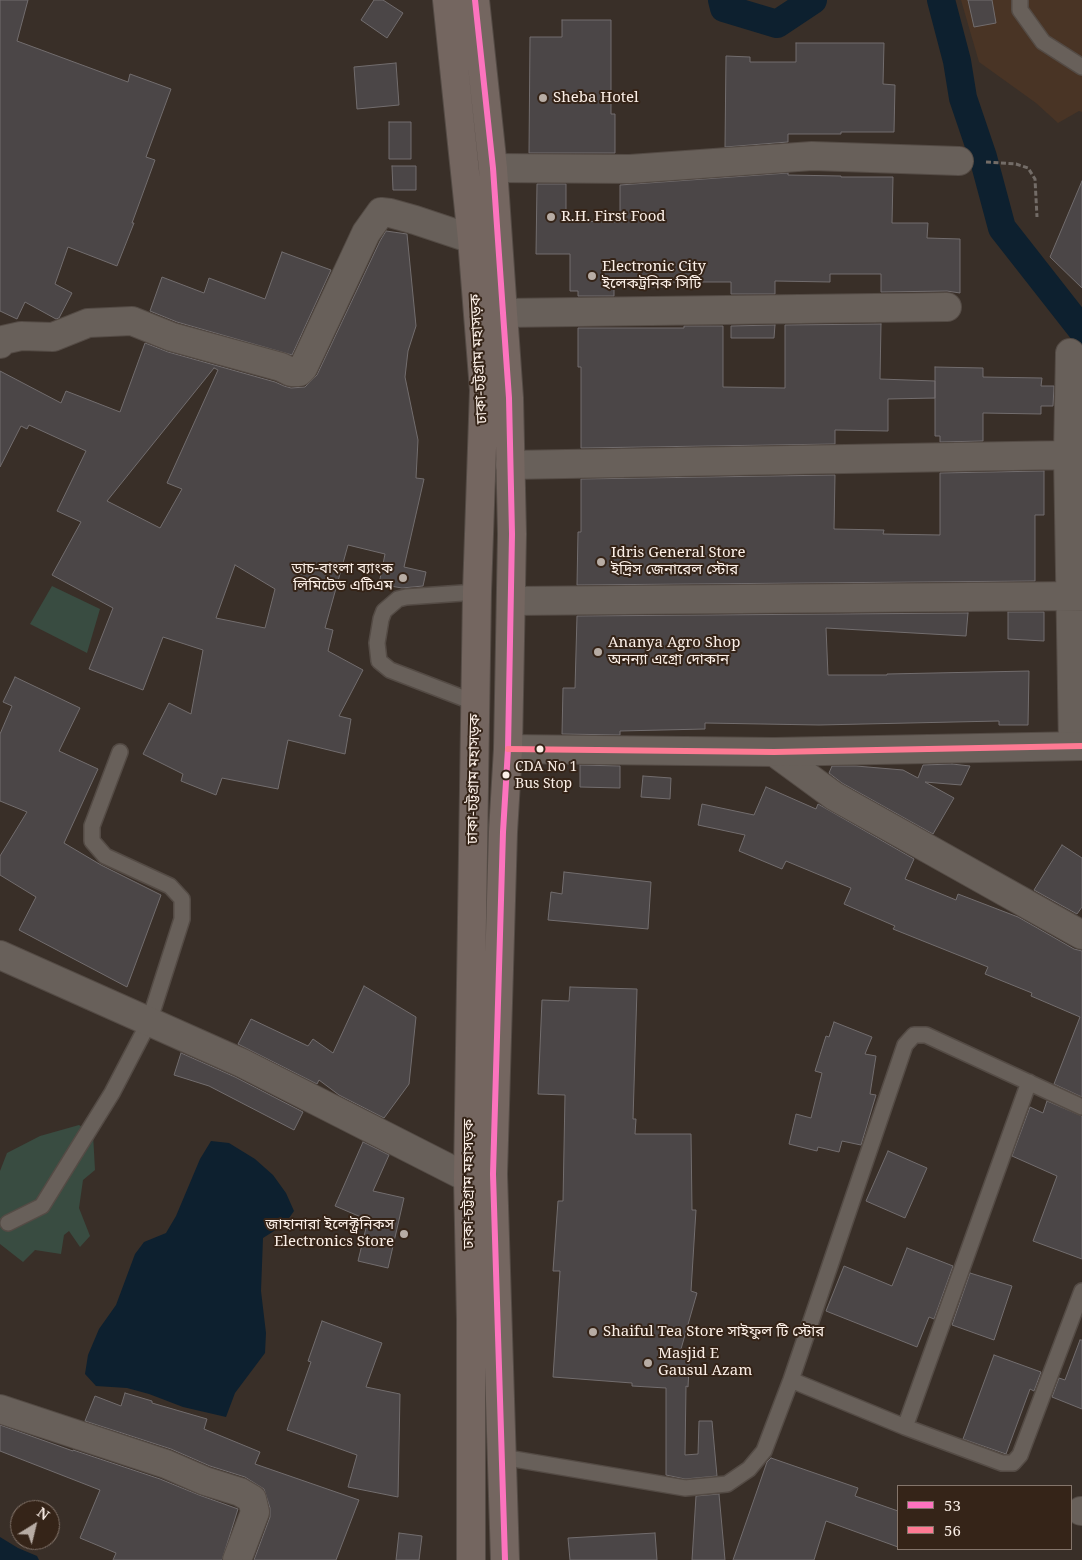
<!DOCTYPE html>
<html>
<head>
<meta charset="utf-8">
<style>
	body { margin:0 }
	#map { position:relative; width:1082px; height:1560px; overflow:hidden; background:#392f28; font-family:"Noto Serif",serif }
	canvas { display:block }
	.legend { position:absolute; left:897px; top:1485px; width:175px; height:65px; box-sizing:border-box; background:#352418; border:1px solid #84756b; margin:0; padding:6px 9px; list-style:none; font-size:15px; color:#fbefe7 }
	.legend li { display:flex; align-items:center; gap:10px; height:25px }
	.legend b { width:25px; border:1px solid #84756b }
	.north { position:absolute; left:10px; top:1500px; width:50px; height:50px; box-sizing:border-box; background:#352418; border:1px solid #84756b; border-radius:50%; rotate:36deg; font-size:14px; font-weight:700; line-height:20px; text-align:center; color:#fbefe7 }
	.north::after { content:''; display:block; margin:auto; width:18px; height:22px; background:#b7aca4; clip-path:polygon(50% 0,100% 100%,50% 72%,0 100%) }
</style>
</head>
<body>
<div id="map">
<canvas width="1082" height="1560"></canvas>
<ul class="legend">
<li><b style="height:6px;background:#fc73be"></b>53</li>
<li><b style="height:6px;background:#fe7a93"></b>56</li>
</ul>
<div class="north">N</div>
</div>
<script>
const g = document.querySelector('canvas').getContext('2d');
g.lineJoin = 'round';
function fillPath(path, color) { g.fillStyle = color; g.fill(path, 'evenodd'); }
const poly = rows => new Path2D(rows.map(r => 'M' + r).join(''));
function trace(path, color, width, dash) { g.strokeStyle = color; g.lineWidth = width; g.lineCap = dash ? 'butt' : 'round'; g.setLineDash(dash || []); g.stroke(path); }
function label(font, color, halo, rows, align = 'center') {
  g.font = font + ' "Noto Serif","Noto Sans Bengali",serif'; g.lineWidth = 4; g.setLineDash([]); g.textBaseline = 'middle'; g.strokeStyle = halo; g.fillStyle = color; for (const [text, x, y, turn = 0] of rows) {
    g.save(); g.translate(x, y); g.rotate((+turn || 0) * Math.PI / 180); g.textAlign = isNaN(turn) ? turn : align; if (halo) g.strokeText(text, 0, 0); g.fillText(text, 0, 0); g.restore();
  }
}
fillPath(poly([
	[961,0,1082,0,1082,112,1079,111,1058,123,1036,103,979,62]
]), '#493425');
fillPath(poly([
	[52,586,100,609,87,653,30,624],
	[79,1125,93,1134,95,1170,83,1180,79,1208,90,1236,80,1247,69,1231,64,1235,61,1254,35,1250,23,1262,0,1244,0,1171,7,1153,40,1136]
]), '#394c41');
fillPath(poly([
	[211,1141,229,1143,255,1159,273,1175,286,1193,294,1211,285,1224,263,1238,261,1291,266,1333,265,1353,235,1393,226,1417,183,1407,149,1394,127,1388,96,1386,85,1374,88,1355,99,1329,116,1305,135,1254,144,1242,166,1233,176,1216,200,1159],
	[0,1537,18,1548,37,1556,39,1560,0,1560]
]), '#0d202f');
trace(poly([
	[722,0,724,8,777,24,813,0],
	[941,0,957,61,963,98,983,157,1002,228,1082,330]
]), '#0d202f', 28);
const building = poly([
	[0,0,28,0,17,41,128,82,130,74,171,89,146,157,155,160,132,223,134,223,117,266,68,247,55,284,72,293,59,318,56,319,25,302,17,319,0,311,0,0],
	[374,0,383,0,403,13,387,38,361,20,374,0],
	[968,0,992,0,996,23,974,27,968,0],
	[562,20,611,20,611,114,615,114,615,153,529,153,530,37,562,37,562,20],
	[796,43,884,43,883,84,895,85,894,132,841,132,841,134,788,134,788,142,725,147,726,56,750,57,750,62,796,62,796,43],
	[396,63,399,105,357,109,354,67,396,63],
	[389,122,411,122,411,159,389,159,389,122],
	[392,166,416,166,416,190,393,190,392,166],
	[788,173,788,175,841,176,841,177,893,177,892,223,928,223,927,238,960,239,960,293,947,291,881,292,881,274,830,274,830,282,775,281,775,294,731,294,731,282,667,282,667,287,614,286,614,296,578,296,578,291,570,291,570,254,536,254,537,184,566,184,566,221,620,222,620,185,788,173],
	[1082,181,1082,288,1050,257,1082,181],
	[386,231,407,234,416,326,408,351,405,377,418,440,416,478,424,479,404,567,426,572,423,586,402,588,379,584,385,554,348,545,325,628,333,630,328,651,363,670,339,716,351,719,345,754,288,740,278,789,222,778,216,795,181,781,183,774,143,754,169,703,191,714,203,650,163,637,143,690,89,669,113,608,52,575,81,522,57,511,86,451,29,425,27,429,21,426,0,467,0,371,61,403,66,391,120,412,145,343,168,352,275,382,284,386,291,388,305,387,317,375,380,241,386,231],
	[214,368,218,370,167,483,182,489,160,528,107,501,214,368],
	[235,565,275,589,265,628,216,618,235,565],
	[282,252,331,270,292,355,177,322,150,311,162,277,204,293,209,278,265,299,282,252],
	[881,324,880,379,935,381,935,398,888,399,888,431,835,430,835,444,581,448,581,367,578,367,578,328,684,328,684,326,723,326,723,387,785,388,785,325,881,324],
	[775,325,774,338,731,338,731,326,775,325],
	[935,367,983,368,983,377,1042,378,1041,386,1054,386,1053,406,1041,406,1041,414,983,413,983,441,940,442,940,436,935,436,935,367],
	[1044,471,1044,515,1035,515,1035,581,577,585,578,532,581,532,581,479,835,475,834,529,884,530,883,534,940,535,940,473,1044,471],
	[1008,612,1044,612,1044,641,1008,639,1008,612],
	[968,613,966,636,826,628,828,675,887,675,887,674,1029,671,1028,725,999,725,999,721,819,725,705,723,705,729,620,731,620,735,562,734,563,688,575,688,577,616,968,613],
	[15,677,80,708,59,751,98,769,64,843,101,865,161,895,127,987,19,930,36,897,0,875,0,856,27,812,0,801,0,734,12,706,3,702,15,677],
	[952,764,970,766,961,785,925,782,954,798,933,834,842,783,829,773,832,766,856,766,903,770,918,778,923,765,952,764],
	[580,765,620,766,620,788,580,787,580,765],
	[643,776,671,778,670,799,641,797,643,776],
	[766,787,816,809,818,804,914,859,905,879,956,900,958,894,1018,917,1074,949,1082,951,1082,1097,1054,1084,1080,1017,1031,996,1032,993,985,974,988,967,893,929,895,926,844,904,851,888,786,861,782,869,739,851,745,835,698,825,702,804,754,815,766,787],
	[1062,845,1082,858,1082,907,1077,914,1034,890,1062,845],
	[564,872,651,882,648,929,548,920,551,892,562,894,564,872],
	[364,986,416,1017,409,1084,384,1118,339,1095,319,1080,317,1084,238,1044,251,1019,308,1046,313,1039,333,1053,364,986],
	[570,987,637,989,633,1119,636,1119,635,1134,691,1134,692,1210,696,1210,691,1291,697,1293,681,1349,690,1349,688,1387,686,1386,685,1455,698,1454,699,1421,712,1421,717,1476,685,1479,666,1475,666,1388,632,1386,632,1383,553,1377,560,1271,553,1271,558,1201,563,1201,565,1095,538,1094,542,1000,569,1001,570,987],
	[834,1022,872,1037,865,1054,876,1056,870,1094,876,1095,861,1145,842,1141,839,1152,818,1147,817,1151,789,1144,796,1114,811,1118,822,1073,815,1071,826,1036,829,1037,834,1022],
	[181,1053,235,1077,303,1112,294,1130,209,1086,174,1075,181,1053],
	[1047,1101,1082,1116,1082,1259,1033,1241,1057,1176,1012,1156,1030,1107,1043,1113,1047,1101],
	[363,1142,389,1155,373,1191,404,1198,388,1268,358,1261,368,1220,335,1206,363,1142],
	[888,1151,927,1168,905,1218,866,1201,888,1151],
	[907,1248,953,1266,934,1319,929,1317,917,1347,826,1311,844,1266,892,1286,907,1248],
	[970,1273,1012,1286,994,1340,952,1325,970,1273],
	[322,1321,382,1343,366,1387,400,1394,398,1497,348,1487,357,1455,287,1430,311,1362,308,1361,322,1321],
	[1080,1340,1082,1340,1082,1409,1052,1397,1059,1378,1065,1380,1080,1340],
	[994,1355,1041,1372,1034,1391,1030,1389,1006,1454,963,1439,994,1355],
	[125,1393,152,1401,152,1403,207,1419,204,1429,260,1452,255,1464,359,1500,336,1560,254,1560,270,1517,270,1508,264,1489,245,1477,210,1466,171,1449,85,1421,95,1396,121,1406,125,1393],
	[0,1425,73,1451,73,1450,160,1479,199,1495,238,1509,222,1560,113,1560,116,1553,80,1538,100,1490,0,1451,0,1425],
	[771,1458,858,1488,855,1496,898,1511,898,1547,826,1521,814,1560,733,1560,767,1462,771,1458],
	[719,1494,725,1560,692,1560,696,1496,719,1494],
	[399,1533,422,1536,419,1560,396,1560,399,1533],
	[655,1533,657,1560,570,1560,568,1538,655,1533]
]);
fillPath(building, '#4b4647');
trace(building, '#726d6e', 1);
const service = poly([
	[1020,0,1020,10,1043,42,1082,67],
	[476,703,390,670,379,661,377,643,381,619,384,611,398,599,406,597,477,592],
	[8,1223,42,1206,112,1093,149,1022,182,919,182,899,170,886,105,856,92,841,92,826,120,752],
	[791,1380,905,1427,1002,1463,1013,1463,1020,1455,1082,1291],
	[905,1427,1029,1082],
	[502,1457,685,1488,727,1484,749,1469,764,1451,791,1380,905,1045,914,1035,926,1035,1082,1107]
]);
const minor = poly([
	[493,168,630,169,812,156,959,161],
	[503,313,947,307],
	[0,344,3,340,21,336,53,337,88,323,132,321,172,337,281,367,291,372,299,372,303,368,366,233,381,212,390,213,415,220,472,239],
	[1070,353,1068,455,1073,746],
	[510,465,1068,455],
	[511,601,1082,596],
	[774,752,834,796,1082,935],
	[0,955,242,1063,468,1178],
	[0,1409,166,1464,205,1481,240,1492,252,1499,255,1512,237,1560],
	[1081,1511,1082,1511]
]);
const tertiary = poly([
	[508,749,774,752,1082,746]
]);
const trunk = poly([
	[447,0,472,239,484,390,477,592,468,1178,471,1320,471,1560],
	[475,0,493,168,503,313,509,398,512,534,508,749,503,832,493,1174,505,1560]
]);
trace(service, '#544b45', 18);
trace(minor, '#544b45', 30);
trace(tertiary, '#544b45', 30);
trace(trunk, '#544b45', 30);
trace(poly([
	[986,162,1016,164,1028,168,1035,179,1037,217]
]), '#736c67', 3, [5, 2.5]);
trace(service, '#68605a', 15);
trace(minor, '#68605a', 28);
trace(tertiary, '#68605a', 28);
trace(trunk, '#746660', 28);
trace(poly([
	[475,0,493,168,503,313,509,398,512,534,508,749,503,832,493,1174,505,1560]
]), '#fc73be', 6);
trace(poly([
	[508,749,774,752,1082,746]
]), '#fe7a93', 6);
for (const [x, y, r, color] of [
	[543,98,5,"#b7aca4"],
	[551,217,5,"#b7aca4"],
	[592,276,5,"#b7aca4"],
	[601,562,5,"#b7aca4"],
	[403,578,5,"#b7aca4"],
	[598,652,5,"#b7aca4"],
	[540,749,4.5,"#fbefe7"],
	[506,775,4.5,"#fbefe7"],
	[404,1234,5,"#b7aca4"],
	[593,1332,5,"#b7aca4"],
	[648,1363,5,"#b7aca4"]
]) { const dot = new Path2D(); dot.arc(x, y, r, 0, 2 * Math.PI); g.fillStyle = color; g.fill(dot); trace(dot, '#352418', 2); }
label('14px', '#fbefe7', '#352418', [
	["CDA No 1",515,767],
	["Bus Stop",515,784]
], 'left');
label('15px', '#fbefe7', '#352418', [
	["Sheba Hotel",553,98],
	["R.H. First Food",561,217],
	["Electronic City",602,267],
	["ইলেকট্রনিক সিটি",602,284],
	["Idris General Store",611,553],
	["ইদ্রিস জেনারেল স্টোর",611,570],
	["ডাচ-বাংলা ব্যাংক",393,569,"right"],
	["লিমিটেড এটিএম",393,586,"right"],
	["Ananya Agro Shop",608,643],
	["অনন্যা এগ্রো দোকান",608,660],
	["জাহানারা ইলেক্ট্রনিকস",394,1225,"right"],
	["Electronics Store",394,1242,"right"],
	["Shaiful Tea Store সাইফুল টি স্টোর",603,1332],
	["Masjid E",658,1354],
	["Gausul Azam",658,1371]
], 'left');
label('15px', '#fbefe7', '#352418', [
	["ঢাকা-চট্টগ্রাম মহাসড়ক",479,359,-93],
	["ঢাকা-চট্টগ্রাম মহাসড়ক",474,779,-89],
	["ঢাকা-চট্টগ্রাম মহাসড়ক",469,1184,-90]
]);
</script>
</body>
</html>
